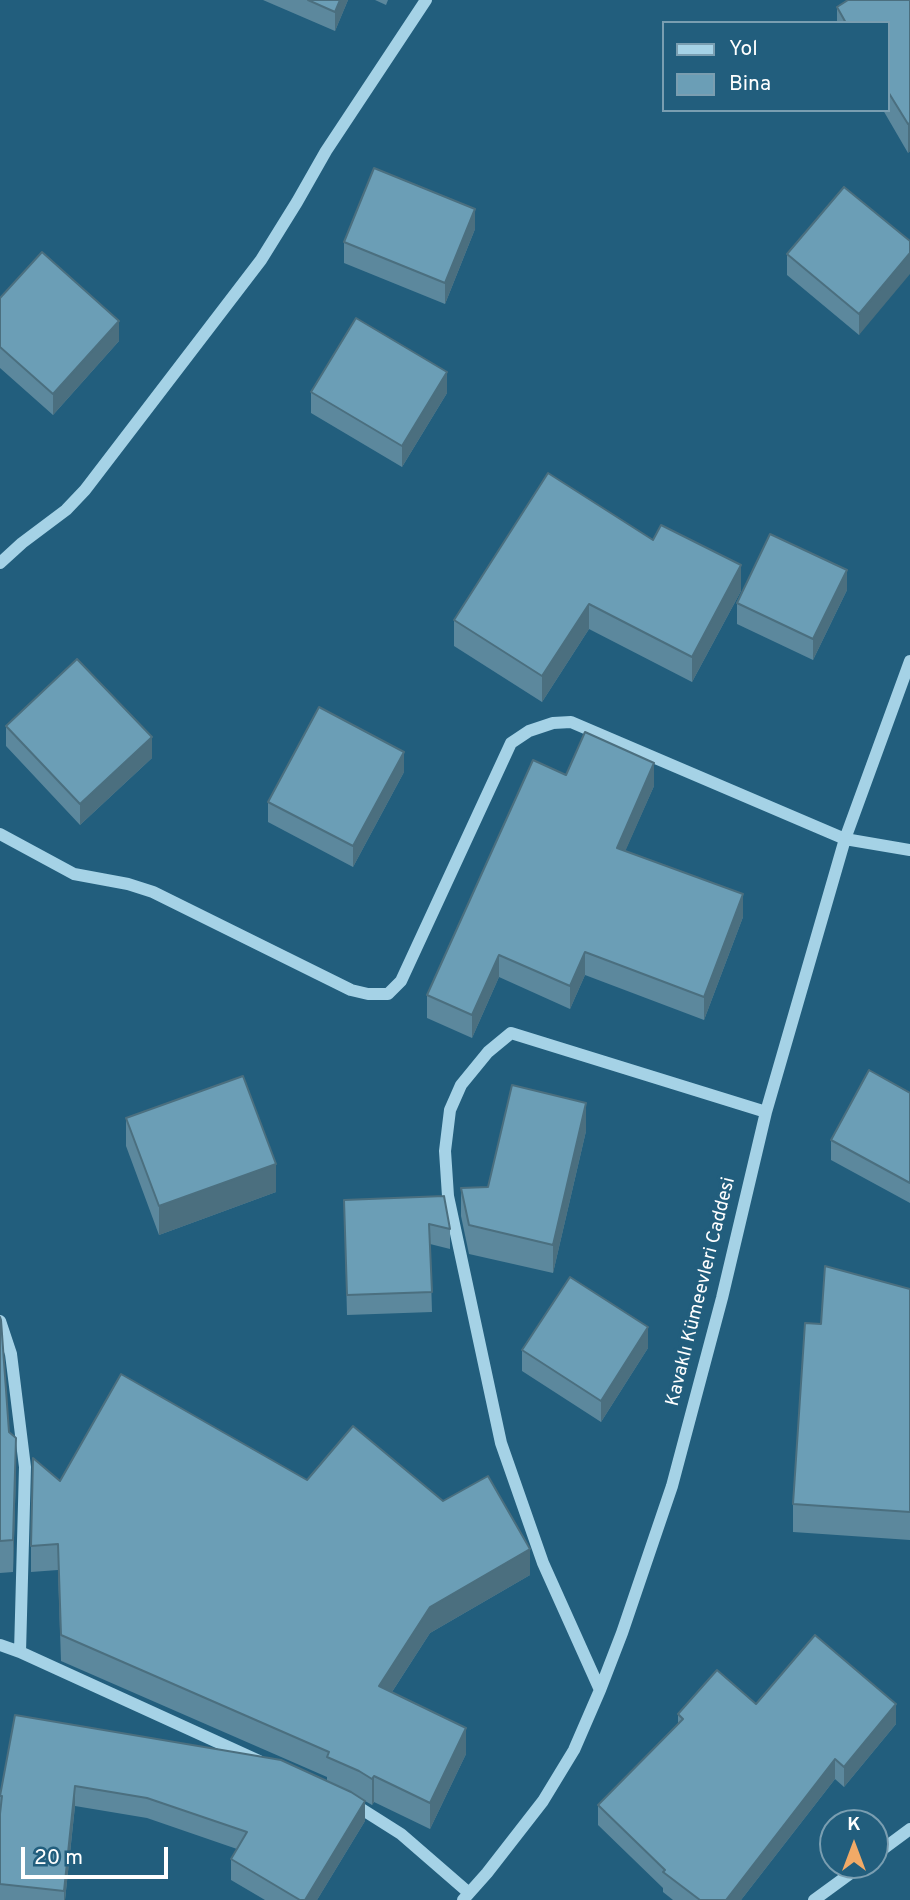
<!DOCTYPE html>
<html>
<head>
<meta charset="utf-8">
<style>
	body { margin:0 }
	#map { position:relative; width:910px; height:1900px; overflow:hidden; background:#225e7d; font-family:Overpass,sans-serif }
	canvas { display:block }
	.legend { position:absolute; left:662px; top:21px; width:228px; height:91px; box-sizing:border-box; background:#225e7d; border:2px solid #7a9eb1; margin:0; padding:9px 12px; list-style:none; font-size:21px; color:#fff }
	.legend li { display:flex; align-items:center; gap:14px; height:35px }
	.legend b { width:35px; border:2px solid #7a9eb1 }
	.north { position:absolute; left:819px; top:1809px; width:70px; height:70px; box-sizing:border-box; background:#225e7d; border:2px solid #7a9eb1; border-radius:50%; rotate:0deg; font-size:19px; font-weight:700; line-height:28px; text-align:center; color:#fff }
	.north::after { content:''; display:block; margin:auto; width:24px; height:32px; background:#f2aa67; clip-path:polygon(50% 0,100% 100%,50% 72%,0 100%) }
	.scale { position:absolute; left:21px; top:1847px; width:147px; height:32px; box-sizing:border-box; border:4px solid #fff; border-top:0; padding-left:9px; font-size:21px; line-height:24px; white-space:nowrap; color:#fff; -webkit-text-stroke:5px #225e7d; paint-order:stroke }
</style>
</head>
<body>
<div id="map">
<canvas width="910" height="1900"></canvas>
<ul class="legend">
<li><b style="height:9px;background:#a5d2e6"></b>Yol</li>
<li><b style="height:19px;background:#6b9eb6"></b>Bina</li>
</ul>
<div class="north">K</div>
<div class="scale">20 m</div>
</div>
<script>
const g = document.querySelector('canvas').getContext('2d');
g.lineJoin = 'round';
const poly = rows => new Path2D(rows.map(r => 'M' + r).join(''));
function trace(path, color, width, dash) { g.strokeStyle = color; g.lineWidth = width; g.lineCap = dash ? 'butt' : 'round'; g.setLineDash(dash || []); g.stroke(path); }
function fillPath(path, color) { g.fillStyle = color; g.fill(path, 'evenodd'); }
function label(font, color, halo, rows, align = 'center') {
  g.font = font + ' Overpass,sans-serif'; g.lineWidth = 7; g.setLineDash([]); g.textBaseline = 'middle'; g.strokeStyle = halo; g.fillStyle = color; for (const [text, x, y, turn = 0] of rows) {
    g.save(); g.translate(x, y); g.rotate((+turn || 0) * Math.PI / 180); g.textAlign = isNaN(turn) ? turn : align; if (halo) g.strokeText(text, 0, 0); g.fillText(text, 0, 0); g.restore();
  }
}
trace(poly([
	[0,563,22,543,66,510,85,490,261,260,297,202,326,151,426,0],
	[0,834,74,874,128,884,153,892,351,990,368,994,388,994,401,981,511,743,529,731,553,723,571,722,845,839,910,850],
	[0,1321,11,1354,25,1467,20,1652],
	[0,1645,20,1652,259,1761],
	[600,1690,543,1563,501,1443,448,1196,445,1151,450,1110,461,1085,488,1052,511,1033,766,1112],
	[352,1803,401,1834,469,1893],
	[875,1855,910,1829],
	[463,1900,487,1873,543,1801,574,1750,600,1690,622,1633,672,1486,722,1298,766,1112,845,839,910,661],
	[814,1900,862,1865]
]), '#a5d2e6', 12);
fillPath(poly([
	[263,0,348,0,335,31],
	[375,0,388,0,386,5],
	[910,0,910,151,908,153,883,110,887,110,887,23,837,23,837,7],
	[475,229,445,304,344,263,344,242],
	[910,241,859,335,787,275,787,254],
	[0,298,119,341,53,415,0,368],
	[311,392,447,393,402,467,311,413],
	[653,540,741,591,692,682,589,629,542,702,454,646,454,620],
	[847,590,813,660,737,624,737,603],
	[6,726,152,758,80,825,6,746],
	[404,772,353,867,268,822,268,802],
	[566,775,654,786,625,851,743,917,704,1020,585,975,570,1009,499,977,472,1038,427,1018,427,995],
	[910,1093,910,1203,831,1160,831,1140],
	[126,1118,276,1192,159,1235,126,1146],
	[586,1131,553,1273,469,1254,461,1216,461,1188,488,1187],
	[344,1200,450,1229,450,1249,430,1244,432,1312,347,1315],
	[910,1289,910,1540,793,1532,793,1504,821,1324],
	[0,1317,9,1432,16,1470,13,1572,0,1573],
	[648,1348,601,1422,522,1371,522,1350],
	[307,1480,530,1575,430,1633,392,1692,466,1754,430,1829,374,1802,372,1805,360,1798,365,1821,317,1900,265,1900,231,1880,231,1859,237,1849,147,1818,75,1806,65,1900,0,1900,0,1796,15,1715,327,1781,327,1777,61,1661,58,1570,31,1572,31,1546,60,1481],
	[756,1704,896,1724,844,1787,835,1779,741,1900,673,1900,663,1892,663,1888,598,1825,598,1805,678,1724,678,1714]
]), '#5c889d');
fillPath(poly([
	[340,0,348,0,335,31,335,12],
	[910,123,910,151,908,153,908,124],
	[475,209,475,229,445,304,445,283],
	[910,253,910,274,859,335,859,314],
	[119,321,119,341,53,415,53,394],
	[447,372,447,393,402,467,402,446],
	[741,565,741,591,692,682,692,657],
	[847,570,847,590,813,660,813,639],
	[589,604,589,629,542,702,542,676],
	[152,737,152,758,80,825,80,804],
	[404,752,404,772,353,867,353,846],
	[654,763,654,786,617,870,617,848],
	[743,894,743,917,704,1020,704,997],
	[585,952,585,975,570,1009,570,986],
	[499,955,499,977,472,1038,472,1015],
	[586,1103,586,1131,553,1273,553,1245],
	[276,1164,276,1192,159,1235,159,1206],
	[648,1327,648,1348,601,1422,601,1401],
	[16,1438,16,1470,13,1572,13,1540],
	[530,1549,530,1575,430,1633,379,1712,379,1686,430,1607],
	[896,1704,896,1724,844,1787,844,1767],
	[466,1728,466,1754,430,1829,430,1803],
	[835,1759,835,1779,741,1900,726,1900],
	[374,1776,374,1802,372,1805,372,1779],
	[75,1786,75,1806,65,1900,64,1900,64,1891],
	[365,1801,365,1821,317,1900,305,1900]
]), '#4b6f7f');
const building = poly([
	[308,0,340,0,335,12,308,0],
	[848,0,910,0,910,123,908,124,887,90,887,23,846,23,837,7,848,0],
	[374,168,475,209,445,283,344,242,374,168],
	[844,187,910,241,910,253,859,314,787,254,844,187],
	[42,252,119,321,53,394,0,347,0,298,42,252],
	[356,318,447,372,402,446,311,392,356,318],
	[548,473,653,540,661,525,741,565,692,657,589,604,542,676,454,620,548,473],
	[770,534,847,570,813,639,737,603,770,534],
	[77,659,152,737,80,804,6,726,77,659],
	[319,707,404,752,353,846,268,802,319,707],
	[585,732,654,763,617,848,743,894,704,997,585,952,570,986,499,955,472,1015,427,995,533,760,566,775,585,732],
	[869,1070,910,1093,910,1183,831,1140,869,1070],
	[243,1076,276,1164,159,1206,126,1118,243,1076],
	[512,1085,586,1103,553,1245,469,1225,461,1188,488,1187,512,1085],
	[444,1196,450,1229,429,1224,432,1292,347,1295,344,1200,444,1196],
	[825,1266,910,1289,910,1512,793,1504,805,1323,821,1324,825,1266],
	[570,1277,648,1327,601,1401,522,1350,570,1277],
	[0,1317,1,1320,9,1432,16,1438,13,1540,0,1541,0,1317],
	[121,1374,307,1480,353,1426,443,1501,488,1476,530,1549,430,1607,379,1686,466,1728,430,1803,374,1776,372,1779,359,1771,327,1757,329,1752,61,1635,58,1544,31,1546,33,1458,60,1481,121,1374],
	[815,1635,896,1704,844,1767,835,1759,726,1900,700,1900,663,1872,665,1870,598,1805,683,1719,678,1714,717,1670,756,1704,815,1635],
	[15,1715,281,1760,351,1792,365,1801,305,1900,300,1900,231,1859,247,1832,147,1798,75,1786,64,1891,0,1884,0,1814,2,1796,0,1796,15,1715]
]);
fillPath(building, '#6b9eb6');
trace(building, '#4b6f7f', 2);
label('19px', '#fff', '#225e7d', [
	["Kavaklı Kümeevleri Caddesi",702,1292,-76]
]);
</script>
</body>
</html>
